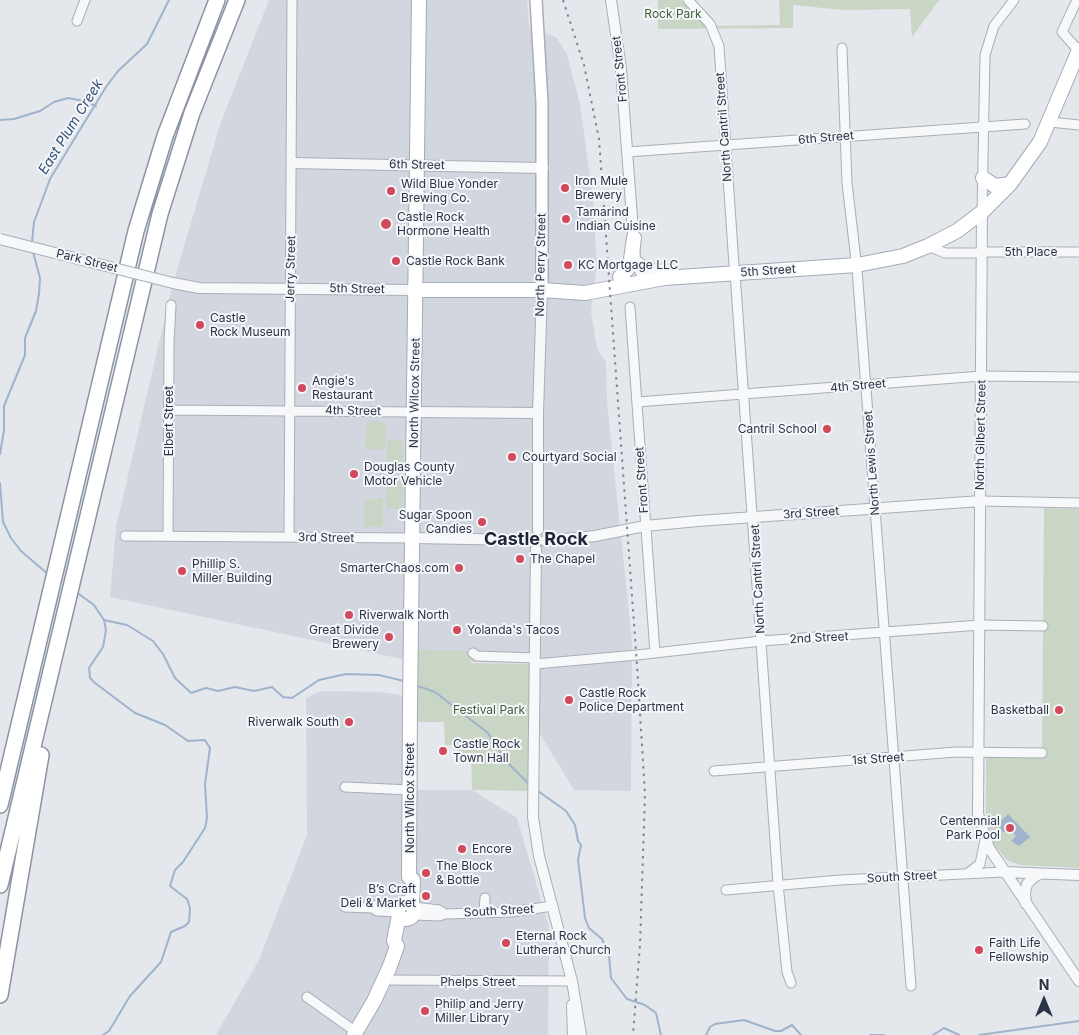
<!DOCTYPE html>
<html>
<head>
<meta charset="utf-8">
<style>
	body { margin:0 }
	#map { position:relative; width:1079px; height:1035px; overflow:hidden; background:#e4e7ec; font-family:Inter,sans-serif }
	canvas { display:block }
	.north { position:absolute; left:1019px; top:975px; width:50px; height:50px; -webkit-text-stroke:4px #f4f6f9; paint-order:stroke; rotate:0deg; font-size:14px; font-weight:700; line-height:20px; text-align:center; color:#2b3445 }
	.north::after { content:''; display:block; margin:auto; width:18px; height:22px; background:#2b3445; clip-path:polygon(50% 0,100% 100%,50% 72%,0 100%) }
</style>
</head>
<body>
<div id="map">
<canvas width="1079" height="1035"></canvas>
<div class="north">N</div>
</div>
<script>
const g = document.querySelector('canvas').getContext('2d');
g.lineJoin = 'round';
function fillPath(path, color) { g.fillStyle = color; g.fill(path, 'evenodd'); }
const poly = rows => new Path2D(rows.map(r => 'M' + r).join(''));
function trace(path, color, width, dash) { g.strokeStyle = color; g.lineWidth = width; g.lineCap = dash ? 'butt' : 'round'; g.setLineDash(dash || []); g.stroke(path); }
function label(font, color, halo, rows, align = 'center') {
  g.font = font + ' Inter,sans-serif'; g.lineWidth = 4; g.setLineDash([]); g.textBaseline = 'middle'; g.strokeStyle = halo; g.fillStyle = color; for (const [text, x, y, turn = 0] of rows) {
    g.save(); g.translate(x, y); g.rotate((+turn || 0) * Math.PI / 180); g.textAlign = isNaN(turn) ? turn : align; if (halo) g.strokeText(text, 0, 0); g.fillText(text, 0, 0); g.restore();
  }
}
fillPath(poly([
	[269,0,527,0,529,27,556,37,567,54,580,104,593,200,597,265,591,312,597,349,606,362,607,402,632,642,631,791,574,790,534,724,536,663,411,661,110,597,116,527,173,283,221,122],
	[321,691,381,692,400,695,410,703,410,790,472,790,517,818,549,927,548,1035,216,1035,259,960,307,835,306,698]
]), '#d2d6de');
fillPath(poly([
	[658,0,681,0,706,26,780,25,779,0,939,0,912,37,910,9,842,10,793,5,793,28,658,29],
	[377,421,386,423,385,449,365,449,367,422],
	[387,440,403,440,403,471,387,471],
	[387,478,403,478,402,509,386,509],
	[383,498,383,527,366,527,364,525,365,500],
	[1044,508,1079,509,1079,868,1020,865,1007,860,994,845,986,815,986,752,1042,753],
	[411,650,469,651,471,663,535,664,533,791,472,790,471,754,457,754,457,745,445,745,444,722,410,722]
]), '#c9d6c5');
fillPath(poly([
	[1008,814,1030,837,1019,846,1011,841,1016,836,1011,831,1003,832,997,825]
]), '#9fb4cc');
trace(poly([
	[0,120,14,119,40,111,54,102,68,98,84,101,96,106],
	[32,242,34,222,50,179,106,87,118,71,147,44,169,0],
	[0,454,4,430,4,406,25,355,25,338,36,311,39,294,40,278,33,252],
	[0,483,3,522,11,538,21,551,49,575],
	[76,592,94,605,104,620,106,630,103,647,89,668,90,678,95,683,135,713,165,725,188,741,205,740,210,748,205,784,207,818,205,828,183,862,175,870,170,886,187,899,190,908,189,922,185,926,171,932,161,962,130,996,109,1031,103,1035],
	[104,620,127,625,153,641,163,654,175,678,191,693,206,688,218,691,235,687,254,691,272,687,283,697,292,698,319,680,346,674,379,675,404,681],
	[415,685,435,692,488,733,505,760,530,785],
	[538,791,566,811,575,825,578,841,581,845,578,860,585,918,589,928,602,939,609,955,611,978,627,999,645,1005,656,1013,661,1035],
	[706,1035,710,1027,715,1024,744,1020,775,1031,781,1031,792,1025,801,1035],
	[870,1035,884,1035],
	[933,1035,944,1028,959,1035],
	[979,1035,1079,1021]
]), '#9fb4cc', 2);
const minor = poly([
	[688,0,710,24,719,46,734,265],
	[1077,0,1062,32,1079,51],
	[77,21,85,0],
	[842,48,847,183,857,269,911,986],
	[1050,122,1079,125],
	[627,152,1025,124],
	[982,212,985,55,994,26,1014,0],
	[928,246,945,253,982,253],
	[982,252,1079,252],
	[735,273,778,884,787,972,791,983],
	[630,307,655,653],
	[637,402,982,376,1079,377],
	[169,410,414,412],
	[981,501,1079,503],
	[125,536,413,538],
	[168,536,169,342,171,305],
	[289,537,292,0],
	[473,653,477,656,535,658],
	[535,664,637,655,761,641,981,625,1043,626],
	[714,771,956,752,1042,753],
	[345,787,410,790],
	[968,873,980,864,985,840],
	[726,890,840,880,1004,872],
	[345,907,373,908,377,905,401,905],
	[414,907,439,910,445,914],
	[373,908,377,911,398,912],
	[484,913,485,898],
	[414,915,439,916,445,914,511,912,553,906],
	[384,980,572,981],
	[307,997,356,1032]
]);
const tertiary = poly([
	[611,0,621,69,635,258,641,273,655,278],
	[292,163,543,168],
	[982,212,978,814,989,848,1079,981],
	[637,261,648,269,669,270],
	[173,283,199,288,416,290],
	[414,412,538,413],
	[538,530,538,413,542,290],
	[413,538,526,540],
	[545,541,595,536,645,526,698,521,981,501],
	[536,549,533,817,539,856,572,981,581,1035],
	[1004,872,1079,875],
	[1026,904,1025,893,1027,884,1034,877,1040,874],
	[572,1005,573,1035]
]);
const secondary = poly([
	[536,0,542,103,542,290]
]);
const primary = poly([
	[983,178,995,186,1010,184],
	[620,277,630,266,634,238],
	[416,290,542,290,585,293,664,278,857,265,903,256,928,246,957,231,982,212,1010,184,1040,142,1079,50],
	'398 911a8 8 0 1 1 16 0a8 8 0 1 1-16 0Z',
	[412,905,413,880,409,877,410,703,419,0],
	[354,1035,374,1001,390,966,397,946,394,941,399,915]
]);
const motorway = poly([
	[0,805,136,231,165,136,217,0],
	[0,885,160,214,192,113,237,0],
	[0,995,41,755]
]);
trace(minor, '#a9aeb7', 11);
trace(tertiary, '#a9aeb7', 12);
trace(secondary, '#a9aeb7', 14);
trace(primary, '#a3abb8', 16);
trace(motorway, '#8b94a3', 18);
trace(minor, '#f7f8fa', 9);
trace(tertiary, '#f7f8fa', 10);
trace(secondary, '#fff', 11);
trace(primary, '#fff', 14);
trace(motorway, '#fff', 15);
trace(poly([
	[563,0,584,65,599,139,637,665,645,794,640,945,633,1035]
]), '#7d8696', 2, [2.5, 5]);
const tertiaryBridge = poly([
	[0,239,173,283]
]);
trace(tertiaryBridge, '#a9aeb7', 12, []);
trace(tertiaryBridge, '#f7f8fa', 10);
for (const [x, y, r, color] of [
	[565,188,5,"#d1495b"],
	[391,191,5,"#d1495b"],
	[566,219,5,"#d1495b"],
	[386,224,6,"#d1495b"],
	[396,261,5,"#d1495b"],
	[568,265,5,"#d1495b"],
	[200,325,5,"#d1495b"],
	[302,388,5,"#d1495b"],
	[827,429,5,"#d1495b"],
	[512,457,5,"#d1495b"],
	[354,474,5,"#d1495b"],
	[482,522,5,"#d1495b"],
	[520,559,5,"#d1495b"],
	[459,568,5,"#d1495b"],
	[182,571,5,"#d1495b"],
	[349,615,5,"#d1495b"],
	[457,630,5,"#d1495b"],
	[389,637,5,"#d1495b"],
	[569,700,5,"#d1495b"],
	[1059,710,5,"#d1495b"],
	[349,722,5,"#d1495b"],
	[443,751,5,"#d1495b"],
	[1010,828,5,"#d1495b"],
	[462,849,5,"#d1495b"],
	[426,873,5,"#d1495b"],
	[426,896,5,"#d1495b"],
	[506,943,5,"#d1495b"],
	[979,950,5,"#d1495b"],
	[425,1011,5,"#d1495b"]
]) { const dot = new Path2D(); dot.arc(x, y, r, 0, 2 * Math.PI); g.fillStyle = color; g.fill(dot); trace(dot, '#f4f6f9', 2); }
label('12px', '#3f6138', '#f4f6f9', [
	["Rock Park",673,14],
	["Festival Park",489,710]
]);
label('12px', '#2b3445', '#f4f6f9', [
	["Front Street",620,69,-96],
	["North Cantril Street",724,127,-94],
	["6th Street",826,138,-5],
	["6th Street",417,165,1],
	["5th Place",1031,252],
	["Park Street",87,261,14],
	["North Perry Street",541,265,-89],
	["Jerry Street",291,269,-89],
	["5th Street",768,271,-4],
	["5th Street",357,289,1],
	["4th Street",858,386,-5],
	["North Wilcox Street",415,393,-89],
	["4th Street",353,411,1],
	["Elbert Street",169,421,-90],
	["North Gilbert Street",981,435,-89],
	["North Lewis Street",872,463,-94],
	["Front Street",642,480,-94],
	["3rd Street",811,513,-4],
	["3rd Street",326,538,1],
	["North Cantril Street",758,579,-93],
	["2nd Street",819,638,-3],
	["1st Street",878,759,-4],
	["North Wilcox Street",410,798,-90],
	["South Street",902,877,-3],
	["South Street",499,911,-3],
	["Phelps Street",478,982]
]);
label('12px', '#2b3445', '#f4f6f9', [
	["Iron Mule",575,181],
	["Brewery",575,195],
	["Wild Blue Yonder",401,184],
	["Brewing Co.",401,198],
	["Tamarind",576,212],
	["Indian Cuisine",576,226],
	["Castle Rock",397,217],
	["Hormone Health",397,231],
	["Castle Rock Bank",406,261],
	["KC Mortgage LLC",578,265],
	["Castle",210,318],
	["Rock Museum",210,332],
	["Angie's",312,381],
	["Restaurant",312,395],
	["Cantril School",817,429,"right"],
	["Courtyard Social",522,457],
	["Douglas County",364,467],
	["Motor Vehicle",364,481],
	["Sugar Spoon",472,515,"right"],
	["Candies",472,529,"right"],
	["The Chapel",530,559],
	["Phillip S.",192,564],
	["Miller Building",192,578],
	["SmarterChaos.com",449,568,"right"],
	["Riverwalk North",359,615],
	["Great Divide",379,630,"right"],
	["Brewery",379,644,"right"],
	["Yolanda's Tacos",467,630],
	["Castle Rock",579,693],
	["Police Department",579,707],
	["Basketball",1049,710,"right"],
	["Riverwalk South",339,722,"right"],
	["Castle Rock",453,744],
	["Town Hall",453,758],
	["Centennial",1000,821,"right"],
	["Park Pool",1000,835,"right"],
	["Encore",472,849],
	["The Block",436,866],
	["& Bottle",436,880],
	["B’s Craft",416,889,"right"],
	["Deli & Market",416,903,"right"],
	["Eternal Rock",516,936],
	["Lutheran Church",516,950],
	["Faith Life",989,943],
	["Fellowship",989,957],
	["Philip and Jerry",435,1004],
	["Miller Library",435,1018]
], 'left');
label('italic 14px', '#34527a', '#f4f6f9', [
	["East Plum Creek",71,127,-58]
]);
label('bold 18px', '#1d2536', '#f4f6f9', [
	["Castle Rock",536,540]
]);
</script>
</body>
</html>
